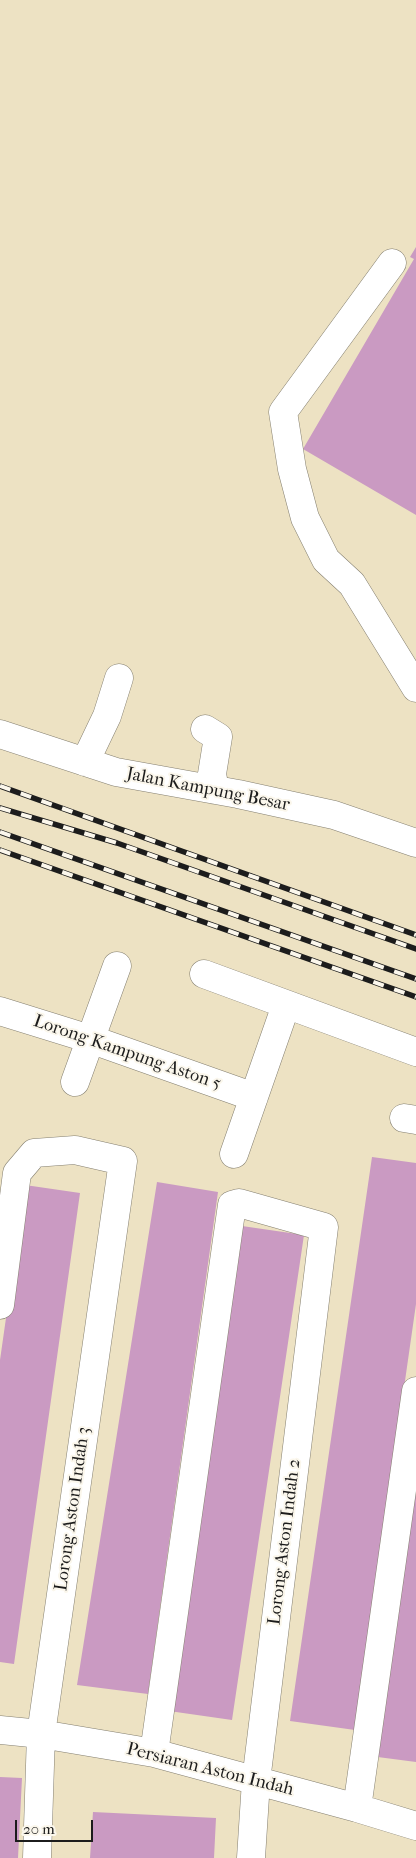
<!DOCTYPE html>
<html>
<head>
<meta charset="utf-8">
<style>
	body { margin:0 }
	#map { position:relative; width:416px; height:1858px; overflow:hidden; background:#ede2c3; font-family:"IM FELL French Canon",serif }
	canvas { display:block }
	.scale { position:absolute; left:15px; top:1820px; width:78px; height:22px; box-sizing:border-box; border:2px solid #1c1c1c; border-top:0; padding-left:6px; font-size:15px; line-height:18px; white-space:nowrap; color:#1c1c1c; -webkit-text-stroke:4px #fbf7ec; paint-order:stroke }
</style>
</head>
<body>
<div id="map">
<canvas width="416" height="1858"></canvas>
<div class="scale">20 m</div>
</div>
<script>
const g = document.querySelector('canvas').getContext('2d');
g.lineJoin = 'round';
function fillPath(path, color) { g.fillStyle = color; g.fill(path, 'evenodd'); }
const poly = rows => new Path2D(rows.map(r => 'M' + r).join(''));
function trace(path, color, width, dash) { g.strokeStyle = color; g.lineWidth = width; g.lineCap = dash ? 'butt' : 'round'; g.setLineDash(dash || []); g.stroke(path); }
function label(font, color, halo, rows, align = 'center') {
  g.font = font + ' "IM FELL French Canon",serif'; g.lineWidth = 4; g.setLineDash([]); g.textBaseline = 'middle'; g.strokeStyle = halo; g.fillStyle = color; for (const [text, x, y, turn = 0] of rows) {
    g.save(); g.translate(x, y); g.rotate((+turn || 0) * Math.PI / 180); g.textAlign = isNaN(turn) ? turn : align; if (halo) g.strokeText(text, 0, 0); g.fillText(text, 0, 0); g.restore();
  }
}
fillPath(poly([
	[416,247,416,515,303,449,414,259,410,257],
	[372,1157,416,1163,416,1304,355,1730,290,1721],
	[157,1182,218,1192,148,1694,77,1685],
	[25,1185,80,1193,14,1664,0,1662,0,1360],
	[242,1226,304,1235,232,1720,169,1711],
	[416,1446,416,1762,370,1756],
	[0,1777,22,1778,18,1858,0,1858],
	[93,1812,216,1818,214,1858,90,1858]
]), '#ca9ac2');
const minor = poly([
	[392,263,283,412,292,469,305,518,326,560,352,584,416,688],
	[205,729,218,737,212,774,215,790],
	[0,734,116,772,238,794,334,815,416,843],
	[85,762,107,716,119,678],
	[204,974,416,1052],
	[0,1011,90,1039,254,1097],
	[75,1082,117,966],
	[404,1118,416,1120],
	[234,1154,286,1005],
	[0,1305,17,1173,34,1153,75,1150,123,1161,41,1734,37,1858],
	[0,1730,41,1734,154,1753,357,1808,416,1826],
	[154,1753,232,1205,239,1203,324,1227,256,1781,251,1858],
	[357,1808,416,1391]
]);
trace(minor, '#847f70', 29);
trace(minor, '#fff', 28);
const rail = poly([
	[0,786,416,935],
	[0,808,117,843,416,949],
	[0,832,416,979],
	[0,850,416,997]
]);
trace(rail, '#1c1c1c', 5.5);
trace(rail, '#fbf7ec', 4, [11]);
label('18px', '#1c1c1c', '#fbf7ec', [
	["Jalan Kampung Besar",208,790,11],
	["Lorong Kampung Aston 5",127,1053,19],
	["Lorong Aston Indah 3",73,1509,-82],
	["Lorong Aston Indah 2",285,1542,-83],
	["Persiaran Aston Indah",210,1770,14]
]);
</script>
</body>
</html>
